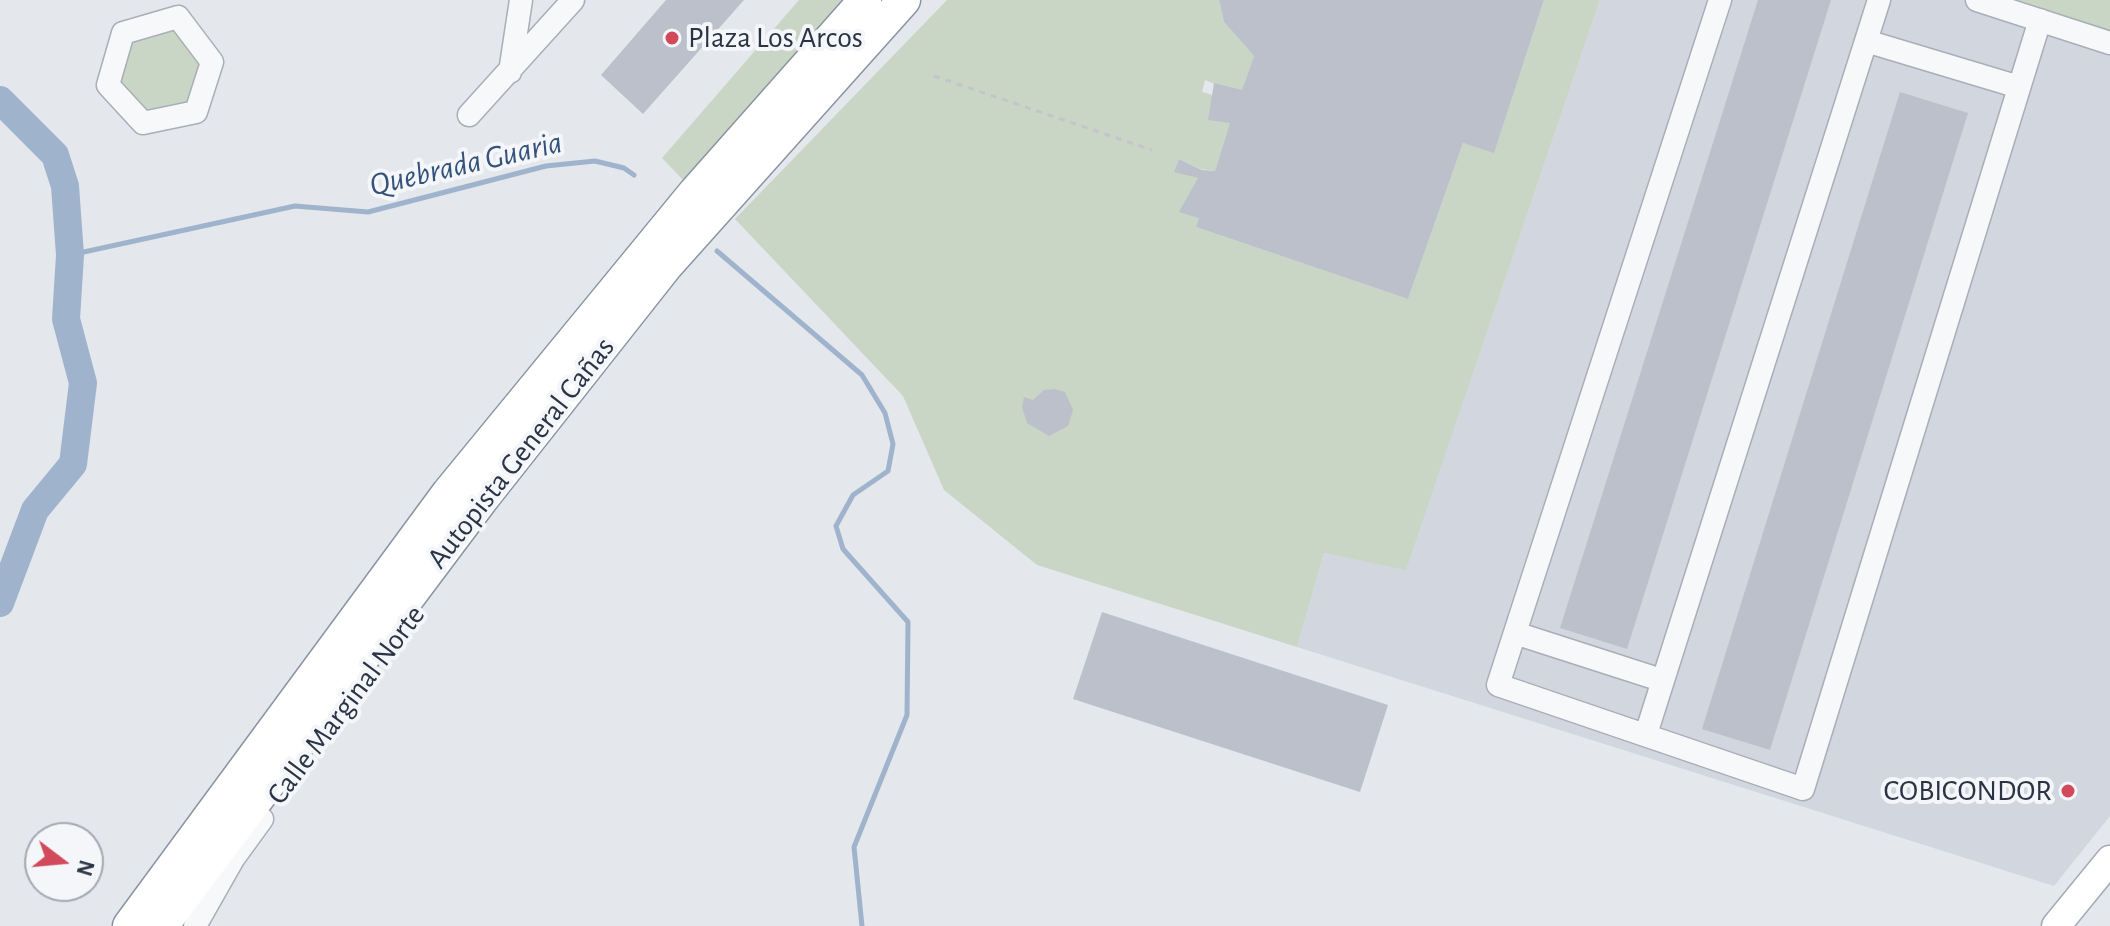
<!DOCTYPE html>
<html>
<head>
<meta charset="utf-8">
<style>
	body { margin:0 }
	#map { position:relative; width:2110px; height:926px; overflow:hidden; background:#e4e7ec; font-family:"Alegreya Sans",sans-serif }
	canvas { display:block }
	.north { position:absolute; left:24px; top:822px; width:80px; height:80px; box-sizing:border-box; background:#f4f6f9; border:2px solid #a4a8b1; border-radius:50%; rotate:106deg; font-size:22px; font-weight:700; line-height:32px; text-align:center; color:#2b3445 }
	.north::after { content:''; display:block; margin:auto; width:28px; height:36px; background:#d1495b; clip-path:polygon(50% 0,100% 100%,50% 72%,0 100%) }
</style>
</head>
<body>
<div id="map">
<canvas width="2110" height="926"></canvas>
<div class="north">N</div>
</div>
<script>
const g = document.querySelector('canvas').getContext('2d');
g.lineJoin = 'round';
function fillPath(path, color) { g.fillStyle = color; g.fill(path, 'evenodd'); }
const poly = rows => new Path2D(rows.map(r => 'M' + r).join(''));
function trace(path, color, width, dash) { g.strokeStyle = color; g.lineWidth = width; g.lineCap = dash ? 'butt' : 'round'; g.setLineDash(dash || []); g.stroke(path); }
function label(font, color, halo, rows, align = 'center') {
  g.font = font + ' "Alegreya Sans",sans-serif'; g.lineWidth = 8; g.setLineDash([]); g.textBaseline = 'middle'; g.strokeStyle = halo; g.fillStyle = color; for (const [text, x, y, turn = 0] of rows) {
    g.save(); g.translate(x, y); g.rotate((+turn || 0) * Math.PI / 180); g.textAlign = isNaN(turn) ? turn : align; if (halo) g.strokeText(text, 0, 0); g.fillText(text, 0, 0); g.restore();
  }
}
fillPath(poly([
	[1600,0,2110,0,2110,816,2054,886,1297,647,1324,553,1406,569]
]), '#d2d6de');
fillPath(poly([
	[799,0,847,0,687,184,662,158],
	[947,0,1219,0,1224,22,1254,56,1242,91,1229,90,1205,80,1202,92,1237,102,1215,171,1201,169,1179,159,1175,171,1211,182,1196,227,1408,299,1463,143,1494,152,1544,0,1600,0,1406,570,1324,553,1297,647,1037,565,944,490,903,396,735,219],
	[2009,0,2110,0,2110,34],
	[174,29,201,63,189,102,147,114,119,84,132,40]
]), '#c9d6c5');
trace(poly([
	[717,251,862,375,885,413,893,444,888,471,853,495,836,526,843,549,908,622,907,715,854,847,862,926],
	[70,255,295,206,368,212,546,166,595,161,624,168,634,175]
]), '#9fb4cc', 5);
trace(poly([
	[0,100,55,155,65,186,70,255,66,319,83,383,73,464,35,510,0,603]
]), '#9fb4cc', 28);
fillPath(poly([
	[666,0,744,0,643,114,601,75],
	[1219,0,1544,0,1494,153,1463,143,1408,299,1196,227,1199,218,1179,212,1198,178,1174,172,1179,159,1202,170,1215,171,1230,123,1208,120,1214,83,1242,90,1254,56,1224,22],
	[1758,0,1831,0,1627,649,1560,628],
	[1900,92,1968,113,1770,750,1702,729],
	[1055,389,1065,392,1073,410,1068,426,1049,436,1027,423,1022,407,1024,397,1033,400,1044,390],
	[1102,612,1388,705,1360,792,1073,699]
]), '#bbc0ca');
const minor = poly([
	[1720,0,1498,685,1803,789,2040,20],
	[1977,0,2110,43],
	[178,17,212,62,196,112,143,123,108,85,123,33,178,17],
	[1866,41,2019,87],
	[510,72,521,0],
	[469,115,573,0],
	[1515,633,1661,680],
	[1646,734,1879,0],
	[195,926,233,859,262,819]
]);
const major = poly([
	[2056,926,2110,860]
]);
const highway = poly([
	[129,926,448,493,695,192,865,0],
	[162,926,483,498,667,265,904,0]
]);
trace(minor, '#a9aeb7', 25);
trace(major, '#a3abb8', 31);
trace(highway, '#8b94a3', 35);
trace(poly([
	[934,76,1152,150]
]), '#c2c5cb', 3, [6, 6]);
trace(minor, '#f7f8fa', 22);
trace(major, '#fff', 28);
trace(highway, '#fff', 32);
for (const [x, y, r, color] of [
	[672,38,8,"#d1495b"],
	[2068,791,8,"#d1495b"]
]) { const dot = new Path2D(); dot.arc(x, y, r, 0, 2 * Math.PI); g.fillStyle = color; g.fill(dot); trace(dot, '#f4f6f9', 3); }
label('30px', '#2b3445', '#f4f6f9', [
	["Plaza Los Arcos",688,38],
	["COBICONDOR",2052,791,"right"]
], 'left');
label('30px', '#2b3445', '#f4f6f9', [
	["Autopista General Cañas",521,453,-52],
	["Calle Marginal Norte",346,705,-53]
]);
label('italic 32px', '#34527a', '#f4f6f9', [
	["Quebrada Guaria",466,164,-13]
]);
</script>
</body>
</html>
